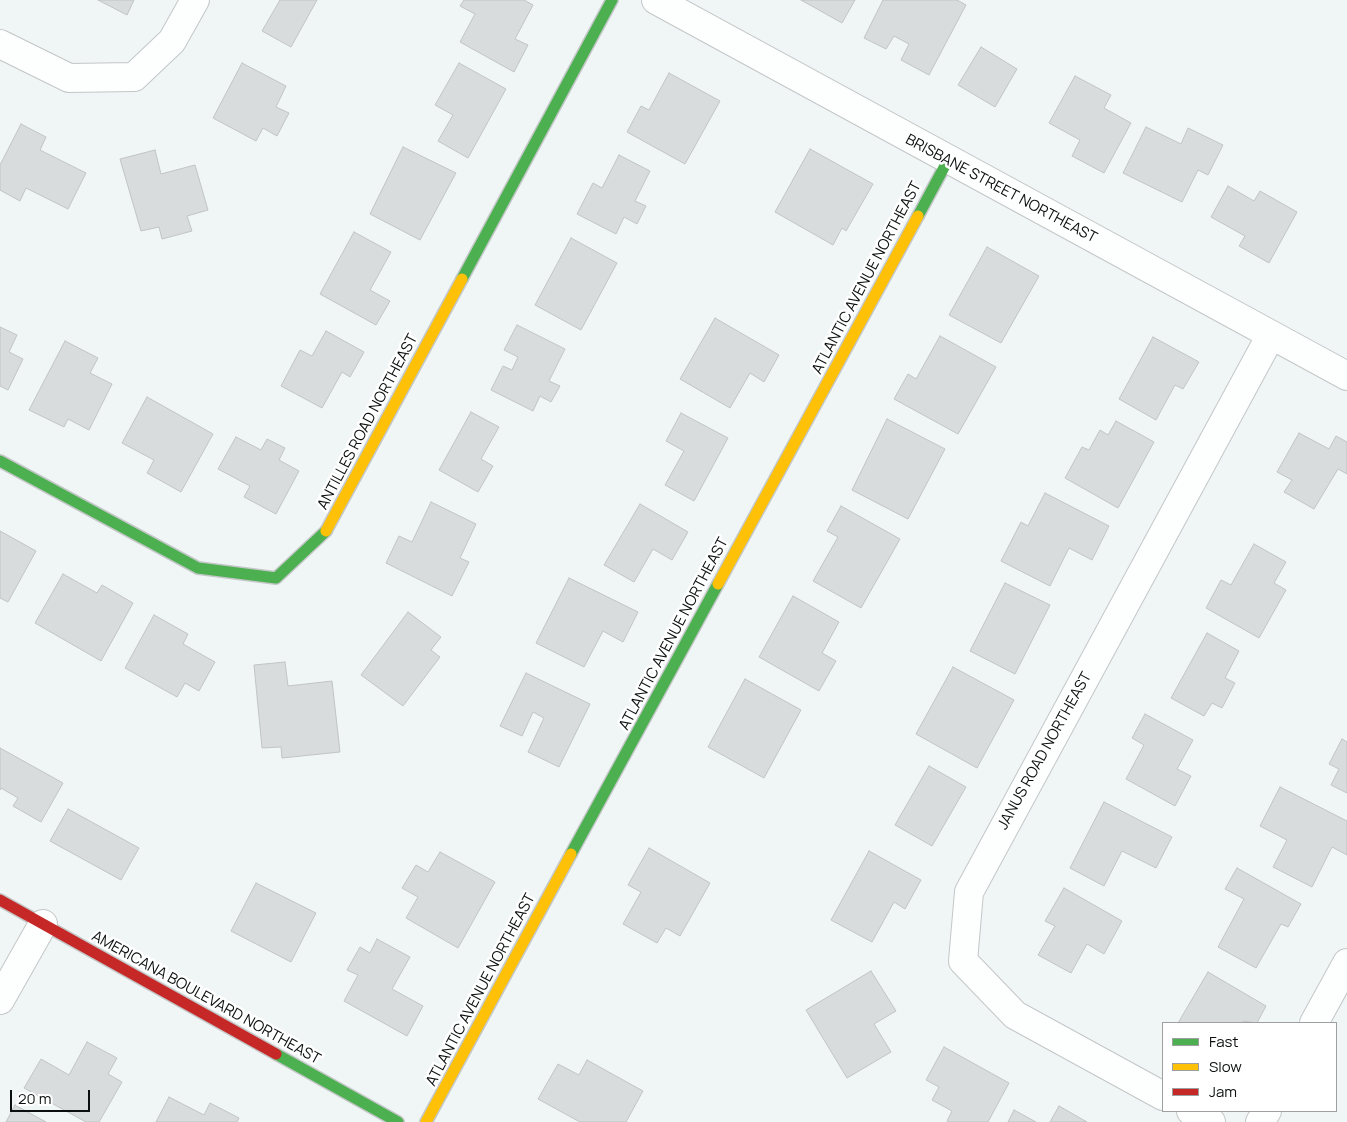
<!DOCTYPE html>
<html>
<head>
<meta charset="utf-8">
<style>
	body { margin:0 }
	#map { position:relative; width:1347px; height:1122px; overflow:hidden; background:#f0f5f5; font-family:Manrope,sans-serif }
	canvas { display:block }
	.legend { position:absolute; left:1162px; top:1022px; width:175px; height:90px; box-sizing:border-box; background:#fff; border:1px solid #9e9f9f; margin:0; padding:6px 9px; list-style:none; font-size:15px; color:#0c0f0f }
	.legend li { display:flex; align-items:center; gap:10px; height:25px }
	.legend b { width:25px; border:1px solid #9e9f9f }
	.scale { position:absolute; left:10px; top:1090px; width:80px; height:22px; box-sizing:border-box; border:2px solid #0c0f0f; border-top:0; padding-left:6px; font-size:15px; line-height:18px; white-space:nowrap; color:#0c0f0f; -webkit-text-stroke:4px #fff; paint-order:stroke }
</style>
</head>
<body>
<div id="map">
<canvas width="1347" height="1122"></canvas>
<ul class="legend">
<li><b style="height:6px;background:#4caf50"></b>Fast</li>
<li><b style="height:6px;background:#ffc107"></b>Slow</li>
<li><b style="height:6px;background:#c62828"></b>Jam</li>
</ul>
<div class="scale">20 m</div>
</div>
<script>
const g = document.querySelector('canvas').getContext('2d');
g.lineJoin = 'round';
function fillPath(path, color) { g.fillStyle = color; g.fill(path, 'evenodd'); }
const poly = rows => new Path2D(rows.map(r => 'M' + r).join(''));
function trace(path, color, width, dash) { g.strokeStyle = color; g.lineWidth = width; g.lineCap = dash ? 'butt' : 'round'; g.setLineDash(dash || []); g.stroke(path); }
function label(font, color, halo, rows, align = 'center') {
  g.font = font + ' Manrope,sans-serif'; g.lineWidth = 5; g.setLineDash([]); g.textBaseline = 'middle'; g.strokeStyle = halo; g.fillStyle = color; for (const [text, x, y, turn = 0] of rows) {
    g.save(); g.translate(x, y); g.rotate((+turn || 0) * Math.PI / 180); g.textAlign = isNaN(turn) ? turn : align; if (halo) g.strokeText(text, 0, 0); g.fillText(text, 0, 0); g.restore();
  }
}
const building = poly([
	[98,0,134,0,127,15,98,0],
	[280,0,317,0,291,47,262,31,280,0],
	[464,0,524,0,533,5,515,39,528,45,514,72,460,42,475,14,460,6,464,0],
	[801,0,855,0,842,23,801,0],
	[883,0,957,0,966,5,929,75,901,60,909,44,894,36,886,49,864,38,883,0],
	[981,47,1017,69,995,107,958,85,981,47],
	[242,63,286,86,276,107,289,113,277,136,263,128,256,141,213,118,242,63],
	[459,63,506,89,468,158,438,141,453,115,435,105,459,63],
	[669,73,720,101,685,164,627,132,641,106,649,110,669,73],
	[1075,76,1111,95,1104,108,1131,123,1104,173,1072,156,1080,140,1049,123,1075,76],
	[21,124,46,137,40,150,86,173,68,209,26,188,20,201,0,190,0,165,21,124],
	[1146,127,1181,144,1188,128,1223,145,1208,175,1198,170,1182,202,1123,173,1146,127],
	[403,147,456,173,420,240,370,214,403,147],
	[810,149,873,184,846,231,842,228,833,245,775,212,810,149],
	[155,150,161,174,195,165,208,210,187,216,192,231,162,239,159,227,141,231,120,159,155,150],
	[619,155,650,171,635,201,646,206,637,224,624,217,616,234,577,214,593,183,602,188,619,155],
	[1228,186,1254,201,1260,191,1297,212,1269,263,1239,246,1245,236,1211,217,1228,186],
	[354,232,391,252,370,290,390,301,376,325,320,294,354,232],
	[571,238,617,263,581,330,535,305,571,238],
	[987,247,1039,276,1001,343,949,315,987,247],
	[715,318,779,355,764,382,750,373,730,408,680,379,715,318],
	[517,325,565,349,549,381,560,386,551,402,540,396,533,411,491,390,503,366,512,370,518,357,504,350,517,325],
	[0,327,17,335,9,352,23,359,8,390,0,386,0,327],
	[326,331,364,352,350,377,342,372,322,408,281,386,300,350,312,356,326,331],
	[940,336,996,367,958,434,894,399,908,374,916,379,940,336],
	[1153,337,1199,362,1183,389,1175,385,1156,420,1119,399,1153,337],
	[65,341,98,358,90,373,112,384,89,430,68,419,64,427,29,410,65,341],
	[147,397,213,434,181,492,147,473,154,460,122,443,147,397],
	[471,412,499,427,481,459,493,466,478,492,439,470,471,412],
	[681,413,728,438,694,501,665,485,684,451,666,441,681,413],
	[887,419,945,449,908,519,852,490,887,419],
	[1116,421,1154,442,1118,508,1065,478,1082,447,1089,450,1100,430,1108,435,1116,421],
	[1299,433,1329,449,1336,436,1347,442,1347,474,1338,469,1314,509,1284,492,1292,480,1277,472,1299,433],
	[236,437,261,450,267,439,285,448,279,460,299,471,276,514,244,497,250,486,218,469,236,437],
	[1045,493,1109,526,1092,560,1069,548,1050,586,1001,561,1021,522,1028,526,1045,493],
	[431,502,476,524,460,558,469,562,452,596,386,563,399,536,412,542,431,502],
	[640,504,688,532,672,560,653,549,634,582,604,565,640,504],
	[841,506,900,539,861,608,813,581,838,537,827,531,841,506],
	[0,531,36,551,8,602,0,598,0,531],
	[1254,544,1286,562,1274,583,1286,590,1259,638,1206,608,1221,580,1231,585,1254,544],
	[63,574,97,593,102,585,133,603,101,661,35,623,63,574],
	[569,578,638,612,623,642,603,631,584,667,536,643,569,578],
	[1005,583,1050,605,1015,674,970,651,1005,583],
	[793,596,839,622,822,653,836,661,819,691,759,657,793,596],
	[408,612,441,637,431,650,440,657,403,706,361,675,408,612],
	[154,615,188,634,183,644,215,662,199,691,185,683,177,697,125,668,154,615],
	[1207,633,1239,651,1225,678,1235,683,1222,708,1212,703,1204,716,1171,698,1207,633],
	[285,662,288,686,332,681,340,752,282,758,281,747,262,748,254,665,285,662],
	[953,667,1014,700,977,768,916,734,953,667],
	[526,673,590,704,559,767,528,752,544,718,533,712,522,736,500,726,526,673],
	[745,679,801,710,764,778,708,747,745,679],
	[1145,714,1193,740,1177,769,1191,776,1175,806,1126,779,1144,745,1132,738,1145,714],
	[1342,739,1347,742,1347,793,1331,785,1339,769,1329,764,1342,739],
	[0,748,63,783,41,822,13,806,18,798,1,788,0,790,0,748],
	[929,766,966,787,932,846,895,825,929,766],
	[1280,787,1347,821,1347,855,1332,847,1312,887,1273,867,1287,840,1260,826,1280,787],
	[1104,802,1172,837,1156,868,1122,851,1104,886,1070,868,1104,802],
	[68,809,139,848,121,880,50,841,68,809],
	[649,848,710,883,680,936,666,928,657,943,623,924,641,892,628,885,649,848],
	[869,851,921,880,905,909,894,902,872,942,831,920,869,851],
	[440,852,495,882,458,948,406,918,418,897,402,888,416,865,428,872,440,852],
	[1237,868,1301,904,1288,927,1281,924,1256,968,1218,947,1244,899,1225,889,1237,868],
	[256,883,316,913,291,962,231,931,256,883],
	[1064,888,1122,921,1104,954,1087,944,1071,973,1038,955,1055,926,1045,921,1064,888],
	[377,939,410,957,392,989,423,1006,407,1036,344,1001,358,975,347,970,360,947,370,953,377,939],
	[871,971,896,1011,874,1024,891,1052,847,1078,806,1010,871,971],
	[1208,972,1266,1006,1257,1023,1243,1021,1242,1023,1178,1023,1208,972],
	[87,1042,117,1058,108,1074,122,1082,99,1122,86,1122,24,1088,41,1059,69,1075,87,1042],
	[944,1047,1009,1083,988,1122,949,1122,947,1121,952,1111,932,1100,939,1087,926,1080,944,1047],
	[587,1060,643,1091,626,1122,580,1122,538,1099,558,1064,579,1075,587,1060],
	[169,1097,204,1115,210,1103,239,1118,237,1122,156,1122,169,1097],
	[15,1105,46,1122,6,1122,15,1105],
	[1059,1106,1087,1122,1050,1122,1059,1106],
	[1014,1110,1036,1122,1008,1122,1014,1110]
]);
fillPath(building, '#d8dcdd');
trace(building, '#c1c4c5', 1);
const street = poly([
	[656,0,1347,376],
	[0,44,69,78,134,77,172,41,195,0],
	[0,1000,43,924],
	[1314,1023,1347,963],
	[1163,1096,1015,1015,963,961,969,892,1271,335],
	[1191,1111,1211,1122],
	[1260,1122,1267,1111]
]);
const fast = poly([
	[918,216,948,160],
	[462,279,612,0],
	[0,461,198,568,276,578,326,531],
	[571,854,718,584],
	[276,1054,398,1122]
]);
const slow = poly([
	[326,531,462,279],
	[718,584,918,216],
	[426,1122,571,854]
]);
const jam = poly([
	[0,900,276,1054]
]);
trace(street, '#c4c7c7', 30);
trace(fast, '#c4c7c7', 14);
trace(slow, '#c4c7c7', 14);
trace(jam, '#c4c7c7', 14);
trace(street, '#fdfefe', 28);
trace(fast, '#4caf50', 11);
trace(slow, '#ffc107', 11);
trace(jam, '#c62828', 11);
label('15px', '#0c0f0f', '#fff', [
	["BRISBANE STREET NORTHEAST",1001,189,28],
	["ATLANTIC AVENUE NORTHEAST",867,278,-62],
	["ANTILLES ROAD NORTHEAST",368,422,-62],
	["ATLANTIC AVENUE NORTHEAST",674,634,-62],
	["JANUS ROAD NORTHEAST",1045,751,-61],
	["ATLANTIC AVENUE NORTHEAST",481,990,-62],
	["AMERICANA BOULEVARD NORTHEAST",206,998,29]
]);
</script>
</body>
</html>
